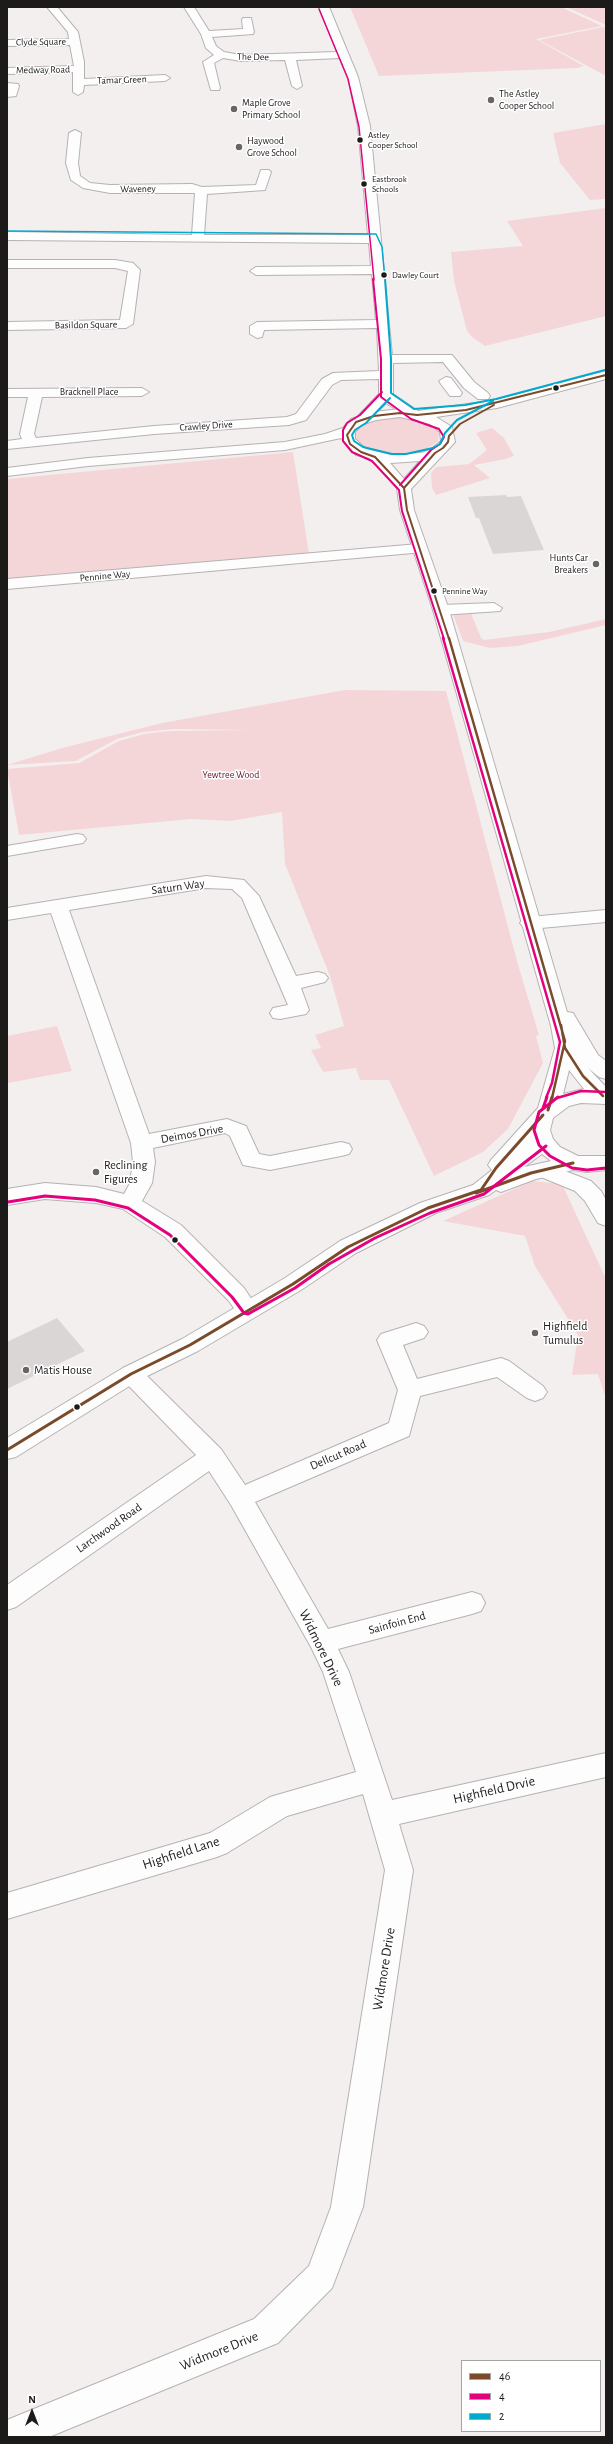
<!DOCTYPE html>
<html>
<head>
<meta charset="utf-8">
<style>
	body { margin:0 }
	#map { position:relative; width:613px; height:2444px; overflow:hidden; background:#f4efef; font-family:"Alegreya Sans",sans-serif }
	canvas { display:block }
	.frame { position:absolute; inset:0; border:8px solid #1d1a1a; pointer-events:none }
	.legend { position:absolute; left:461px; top:2360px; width:140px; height:72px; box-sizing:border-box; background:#fff; border:1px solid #a5a3a3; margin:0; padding:5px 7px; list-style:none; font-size:12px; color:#1d1a1a }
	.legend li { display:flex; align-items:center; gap:8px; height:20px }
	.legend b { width:20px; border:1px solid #a5a3a3 }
	.north { position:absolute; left:12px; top:2392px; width:40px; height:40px; -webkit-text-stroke:3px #fff; paint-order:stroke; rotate:0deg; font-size:11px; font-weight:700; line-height:16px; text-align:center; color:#1d1a1a }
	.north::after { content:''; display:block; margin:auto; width:14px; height:18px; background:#1d1a1a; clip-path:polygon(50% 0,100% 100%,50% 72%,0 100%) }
</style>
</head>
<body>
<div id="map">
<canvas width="613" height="2444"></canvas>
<div class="frame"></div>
<ul class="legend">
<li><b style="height:5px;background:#7a4b2a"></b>46</li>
<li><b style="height:5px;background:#e5007d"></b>4</li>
<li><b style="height:5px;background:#00a9ce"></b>2</li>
</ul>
<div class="north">N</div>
</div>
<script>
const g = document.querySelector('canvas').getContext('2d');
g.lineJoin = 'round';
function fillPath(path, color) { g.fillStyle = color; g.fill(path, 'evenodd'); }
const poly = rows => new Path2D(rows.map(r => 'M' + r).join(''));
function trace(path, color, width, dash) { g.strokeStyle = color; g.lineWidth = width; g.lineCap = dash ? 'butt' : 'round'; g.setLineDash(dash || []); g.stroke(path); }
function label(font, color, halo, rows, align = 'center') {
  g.font = font + ' "Alegreya Sans",sans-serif'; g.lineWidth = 3; g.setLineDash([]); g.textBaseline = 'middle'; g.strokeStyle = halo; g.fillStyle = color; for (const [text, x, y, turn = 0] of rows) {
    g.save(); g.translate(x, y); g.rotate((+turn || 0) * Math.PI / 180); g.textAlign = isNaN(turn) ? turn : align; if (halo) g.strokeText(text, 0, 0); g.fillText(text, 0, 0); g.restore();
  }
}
fillPath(poly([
	[350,7,561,7,602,26,536,39,584,66,577,68,379,76],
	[566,7,606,7,606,25],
	[603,27,606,28,606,76,539,40],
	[606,124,606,199,590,200,560,163,553,133],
	[606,208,606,316,485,346,472,337,467,331,454,281,451,252,523,246,507,221],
	[396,416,422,419,435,426,439,433,438,441,424,451,410,455,391,456,365,449,356,443,354,435,359,427,378,418],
	[492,428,504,438,514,456,506,459,474,465,490,478,436,495,432,488,431,473,436,467,469,464,487,450,476,433],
	[293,452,309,554,7,580,7,479],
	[471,613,481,638,484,640,549,632,606,619,606,625,518,646,490,648,463,641,453,614],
	[345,690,446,691,517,961,539,1035,536,1036,543,1063,508,1129,483,1152,434,1176,389,1080,360,1080,356,1068,323,1072,311,1050,321,1048,315,1035,344,1026,330,976,285,864,282,812,231,821,191,819,19,835,7,769,79,763,119,741,144,734,170,731,250,730,175,729,143,732,117,739,76,761,7,765,62,748,162,723],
	[57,1026,72,1071,8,1083,7,1036],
	[532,1181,562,1184,606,1279,606,1399,598,1374,572,1375,578,1335,535,1266,525,1236,443,1221]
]), '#f5d6d8');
fillPath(poly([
	[506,495,507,497,521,496,544,550,493,554,479,518,476,518,468,497],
	[57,1318,85,1351,7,1389,7,1342]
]), '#dad6d6');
const minor = poly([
	[47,7,57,7,78,32,84,62,84,79,165,75,170,78,165,81,84,85,83,92,78,95,73,92,73,72,7,74,7,68,74,66,70,45,7,46,7,40,69,39,68,32,47,7],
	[184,7,194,7,209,31,243,29,242,20,243,18,251,18,254,32,253,34,212,37,216,46,224,52,241,55,337,52,319,7,329,7,358,77,370,126,392,355,452,355,474,382,488,393,490,396,488,399,478,399,464,388,443,362,393,363,393,394,418,411,420,414,418,417,408,417,386,403,368,422,358,422,356,419,358,416,379,394,379,379,341,380,332,385,306,420,289,425,154,434,7,449,7,441,22,439,20,434,28,397,7,397,7,389,142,388,149,392,142,396,42,397,34,434,36,438,154,426,287,417,296,414,322,379,333,373,379,371,377,328,264,330,262,337,257,338,250,334,250,326,257,322,376,320,372,274,256,275,250,271,256,267,371,266,369,243,7,240,7,232,192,235,195,193,110,193,83,188,71,180,66,163,69,133,75,130,81,133,78,163,80,176,90,183,110,185,192,184,202,187,256,185,261,170,269,170,271,172,265,190,207,194,204,235,368,235,358,126,348,77,340,58,296,60,302,86,297,89,292,86,285,60,241,61,223,58,214,63,220,88,219,90,211,90,203,62,214,55,206,48,201,34,184,7],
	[7,83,18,84,19,86,16,96,7,97,7,83],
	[7,260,115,260,133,263,140,270,133,324,126,328,7,330,7,322,120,320,128,271,115,268,7,268,7,260],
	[446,377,451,378,460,390,462,393,460,396,450,396,441,384,439,381,446,377],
	[419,544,424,546,427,549,424,552,7,589,7,579,419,544],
	[494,603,502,608,500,611,441,615,433,610,441,605,494,603],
	[77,834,83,835,86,839,83,843,7,856,7,846,77,834],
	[206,876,244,880,259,896,296,976,318,972,325,974,328,978,325,982,301,988,309,1010,306,1014,280,1019,273,1018,270,1013,273,1008,288,1005,242,898,232,889,206,888,69,910,149,1134,227,1119,246,1126,259,1154,270,1156,341,1142,349,1144,352,1149,349,1154,341,1156,270,1170,243,1165,230,1136,225,1133,153,1148,155,1162,152,1183,142,1201,181,1225,244,1288,258,1309,255,1315,247,1317,239,1315,228,1300,165,1237,123,1209,96,1203,45,1199,7,1205,7,1189,45,1183,96,1187,124,1194,130,1183,133,1162,131,1143,51,913,7,920,7,908,206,876],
	[606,910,606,922,530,929,523,927,520,923,523,919,530,917,606,910],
	[544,1163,591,1181,601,1191,606,1200,606,1226,598,1223,585,1201,575,1191,536,1175,533,1170,536,1165,544,1163],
	[416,1323,424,1326,428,1332,424,1338,403,1345,417,1379,501,1358,509,1361,543,1386,547,1392,543,1398,535,1401,527,1398,497,1377,420,1396,409,1436,255,1502,328,1629,472,1592,481,1595,485,1603,481,1611,472,1614,338,1649,349,1672,392,1800,606,1753,606,1777,399,1824,413,1870,363,2207,332,2288,278,2343,49,2437,7,2437,7,2420,254,2319,309,2266,331,2207,385,1870,363,1794,287,1816,227,1853,217,1857,7,1919,7,1893,210,1833,270,1797,356,1772,323,1672,311,1647,231,1505,209,1471,16,1607,7,1610,7,1585,196,1455,123,1380,119,1374,123,1368,131,1365,139,1368,221,1449,245,1485,389,1423,398,1390,377,1340,381,1334,416,1323]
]);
const major = poly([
	[606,371,606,379,497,408,436,417,452,427,455,442,411,489,414,510,449,610,567,1012,573,1013,598,1055,606,1061,606,1079,599,1077,588,1068,606,1087,606,1104,581,1103,569,1106,553,1118,550,1130,553,1139,560,1147,578,1156,606,1156,606,1170,587,1172,573,1170,536,1179,501,1192,496,1190,489,1195,436,1213,356,1253,301,1290,198,1351,139,1380,16,1457,7,1459,7,1438,123,1368,182,1339,285,1278,340,1241,420,1203,473,1185,492,1170,488,1165,491,1160,538,1108,555,1048,551,1026,433,610,400,510,397,488,387,476,369,458,356,455,341,438,285,450,88,466,7,476,7,468,88,458,285,442,325,434,343,428,351,419,374,412,400,409,418,411,496,400,606,371],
	[400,417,430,424,440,432,441,441,430,450,421,453,391,455,366,449,355,439,355,432,361,425,376,420,400,417],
	[420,461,404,479,390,463,391,463,420,461],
	[569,1070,584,1089,563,1094,569,1070],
	[542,1154,551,1161,524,1167,542,1154]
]);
trace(minor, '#b6b2b2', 2);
trace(major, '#b6b2b2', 2);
fillPath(minor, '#fdfdfd');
fillPath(major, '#fdfdfd');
trace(poly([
	[404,488,435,453,443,448,448,442,449,436,460,424,494,405],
	[449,639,407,510,404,488,375,457,361,452,350,444,347,435,356,422,374,416,400,413,417,415,466,410,606,375]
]), '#7a4b2a', 2);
trace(poly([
	[449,638,565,1041,552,1098],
	[561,1025,565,1048,583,1076,603,1096]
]), '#7a4b2a', 2.5);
trace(poly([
	[548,1110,552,1097],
	[476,1193,531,1173,573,1163],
	[7,1450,131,1374,190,1345,293,1284,348,1247,428,1208,481,1190,496,1168,543,1115]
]), '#7a4b2a', 3);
trace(poly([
	[319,9,348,79,359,127,374,280]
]), '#e5007d', 1.5);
trace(poly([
	[373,279,381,359,381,397,411,419,439,429,444,437,440,444,431,450,400,485],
	[382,392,360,415,347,423,343,430,343,441,352,452,372,461,399,490,402,511,444,639]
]), '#e5007d', 2);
trace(poly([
	[443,638,560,1042,552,1083,546,1098],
	[557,1098,581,1091,606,1092]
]), '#e5007d', 2.5);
trace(poly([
	[558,1097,539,1112,534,1130,539,1145,550,1156,572,1168,587,1170,606,1168],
	[543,1108,547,1097],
	[8,1202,45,1196,95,1200,128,1208,170,1235,232,1297,244,1313,248,1314,295,1288,329,1264,375,1238,430,1213,484,1194,546,1146]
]), '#e5007d', 3);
trace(poly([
	[7,231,376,234,382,247,385,280]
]), '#00a9ce', 1.5);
trace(poly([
	[385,279,391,359,391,393,414,409,465,405,496,399,605,370],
	[390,398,366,423,355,430,352,435,354,441,363,447,392,454,406,454,433,448,440,444,445,433,457,420,493,401]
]), '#00a9ce', 2);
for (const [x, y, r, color] of [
	[491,100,4,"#686565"],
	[234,109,4,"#686565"],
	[360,140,3.5,"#1d1a1a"],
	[239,147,4,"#686565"],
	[364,184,3.5,"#1d1a1a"],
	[384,275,3.5,"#1d1a1a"],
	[556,388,3.5,"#1d1a1a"],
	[596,564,4,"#686565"],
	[434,591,3.5,"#1d1a1a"],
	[96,1172,4,"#686565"],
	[175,1240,3.5,"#1d1a1a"],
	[535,1333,4,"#686565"],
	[26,1370,4,"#686565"],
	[77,1407,3.5,"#1d1a1a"]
]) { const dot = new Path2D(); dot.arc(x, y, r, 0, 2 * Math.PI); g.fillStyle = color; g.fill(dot); trace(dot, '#fff', 1.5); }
label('9px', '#1d1a1a', '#fff', [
	["Astley",368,135],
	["Cooper School",368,145],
	["Eastbrook",372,179],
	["Schools",372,189],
	["Dawley Court",392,275],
	["Pennine Way",442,591]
], 'left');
label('10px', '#1d1a1a', '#fff', [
	["Clyde Square",41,42,-1],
	["The Dee",253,57,1],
	["Medway Road",43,70,-1],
	["Tamar Green",122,80,-2],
	["Waveney",138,189,-1],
	["Basildon Square",86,325,-1],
	["Bracknell Place",89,392],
	["Crawley Drive",206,426,-4],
	["Pennine Way",105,576,-5]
]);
label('10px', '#1d1a1a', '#fff', [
	["The Astley",499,94],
	["Cooper School",499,106],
	["Maple Grove",242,103],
	["Primary School",242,115],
	["Haywood",247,141],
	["Grove School",247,153],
	["Hunts Car",588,558,"right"],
	["Breakers",588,570,"right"]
], 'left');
label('10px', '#670d25', '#fff', [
	["Yewtree Wood",231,775]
]);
label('12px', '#1d1a1a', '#fff', [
	["Saturn Way",178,887,-8],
	["Deimos Drive",192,1134,-10],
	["Dellcut Road",338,1455,-23],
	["Larchwood Road",109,1528,-35],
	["Sainfoin End",397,1623,-15]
]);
label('12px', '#1d1a1a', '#fff', [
	["Reclining",104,1165],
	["Figures",104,1179],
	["Highfield",543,1326],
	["Tumulus",543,1340],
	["Matis House",34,1370]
], 'left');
label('14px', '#1d1a1a', '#fff', [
	["Widmore Drive",321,1648,64],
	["Highfield Drvie",494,1790,-13],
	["Highfield Lane",181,1853,-18],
	["Widmore Drive",384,1969,-81],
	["Widmore Drive",219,2351,-22]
]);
</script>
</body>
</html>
